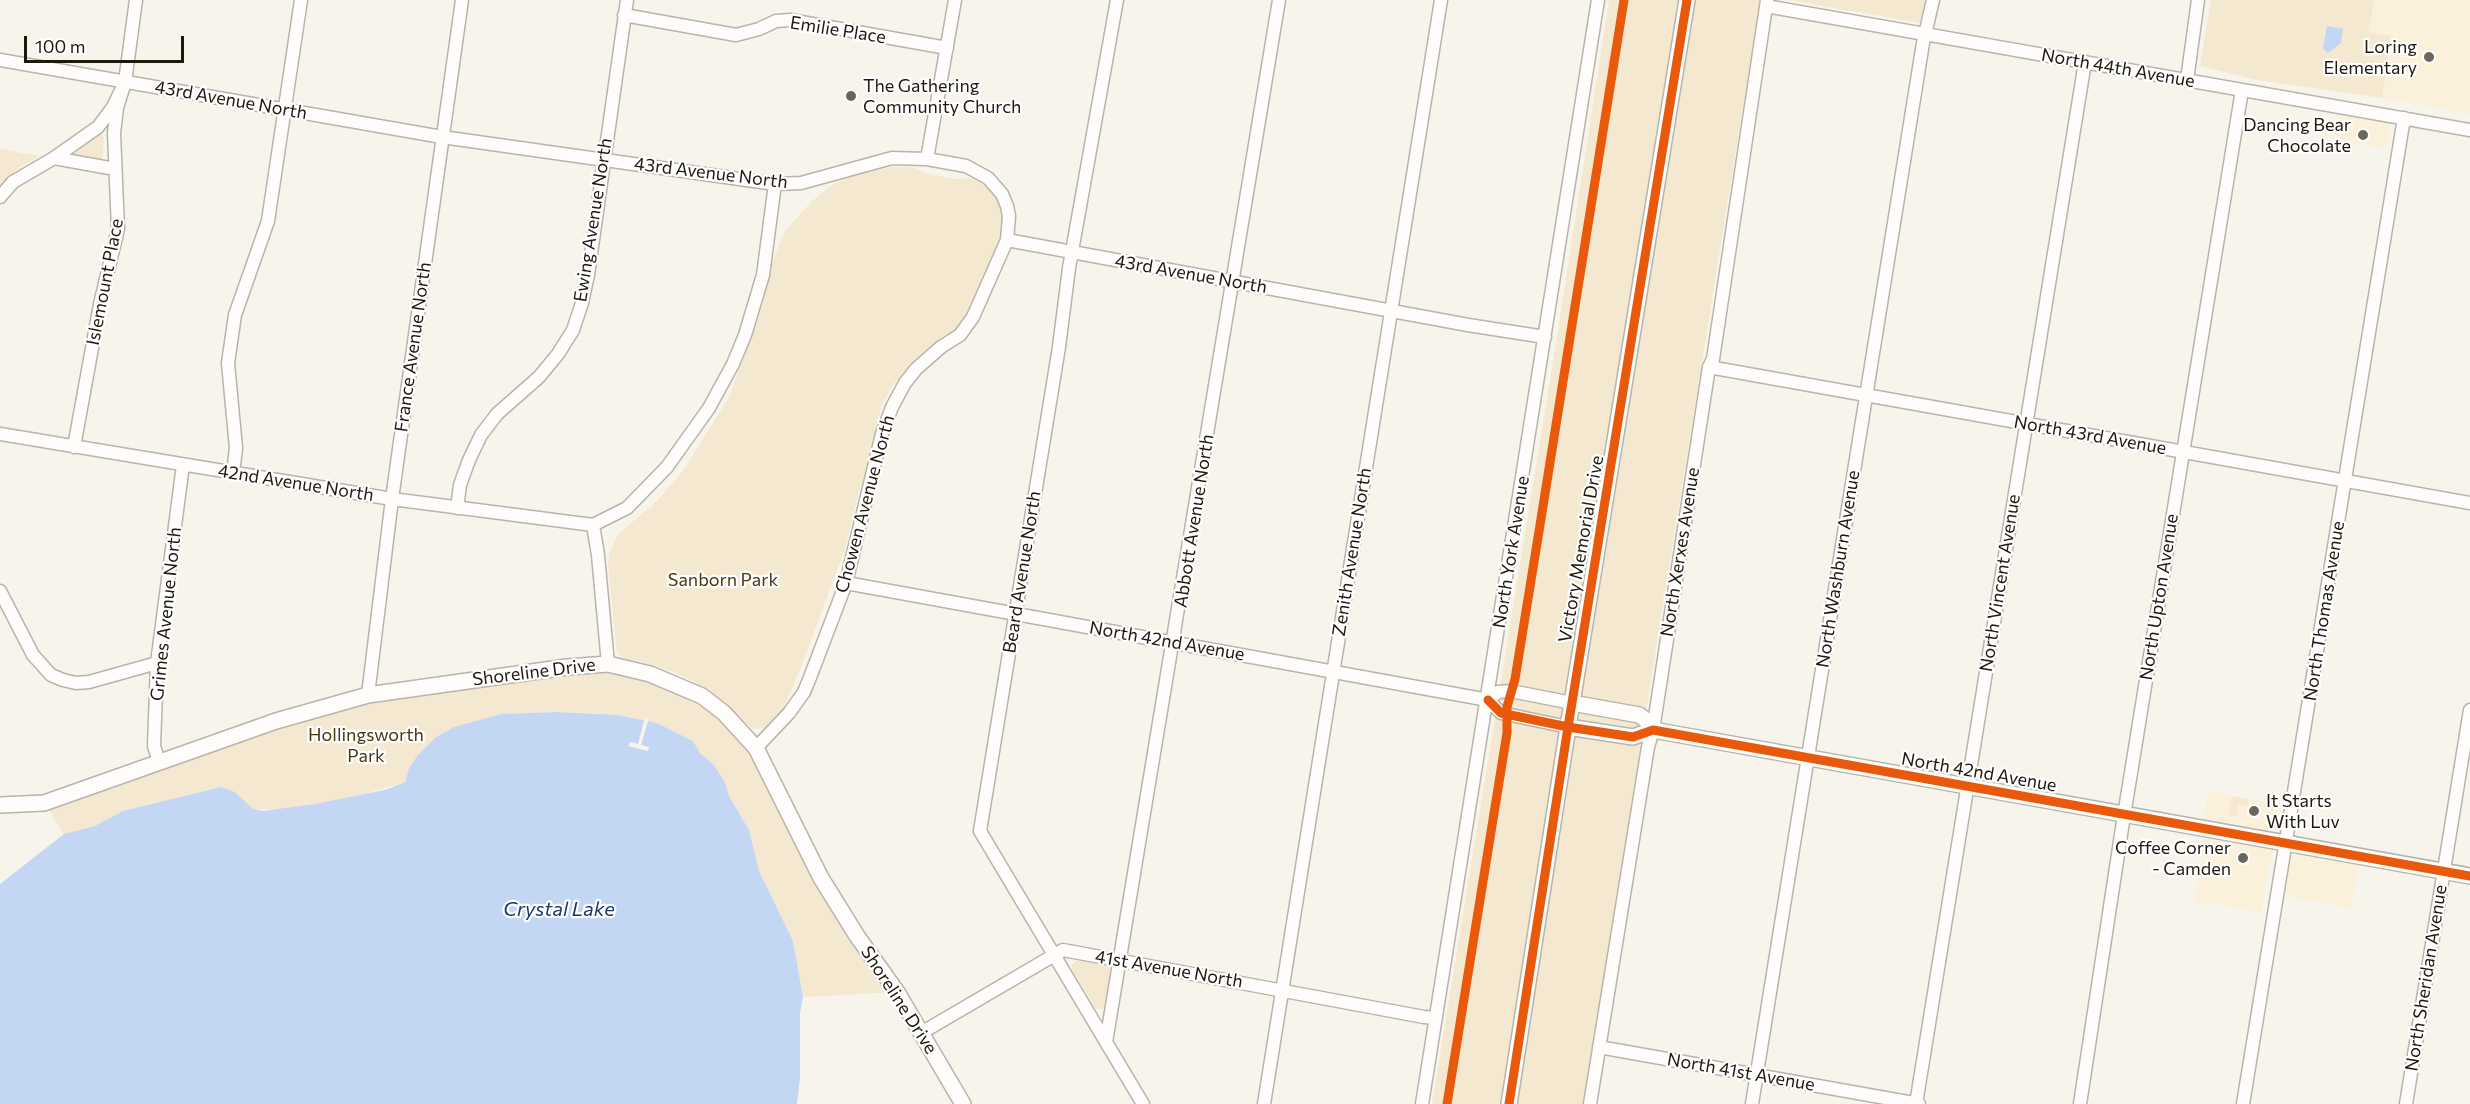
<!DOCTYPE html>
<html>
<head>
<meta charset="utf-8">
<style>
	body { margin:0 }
	#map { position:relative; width:2470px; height:1104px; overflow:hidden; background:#f7f4ec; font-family:Commissioner,sans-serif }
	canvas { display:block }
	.scale { position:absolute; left:24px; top:36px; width:160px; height:27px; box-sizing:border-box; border:3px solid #1f180d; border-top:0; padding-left:8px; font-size:18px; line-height:21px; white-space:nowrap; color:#1f180d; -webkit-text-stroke:4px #fff; paint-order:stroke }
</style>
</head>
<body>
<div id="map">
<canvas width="2470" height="1104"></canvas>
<div class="scale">100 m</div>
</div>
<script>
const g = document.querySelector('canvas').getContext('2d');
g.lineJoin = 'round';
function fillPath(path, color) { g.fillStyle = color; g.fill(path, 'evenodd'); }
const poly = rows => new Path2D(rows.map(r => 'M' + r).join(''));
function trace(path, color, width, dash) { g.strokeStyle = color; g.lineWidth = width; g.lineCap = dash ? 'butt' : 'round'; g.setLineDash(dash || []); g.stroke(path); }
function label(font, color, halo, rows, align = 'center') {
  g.font = font + ' Commissioner,sans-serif'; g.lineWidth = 4.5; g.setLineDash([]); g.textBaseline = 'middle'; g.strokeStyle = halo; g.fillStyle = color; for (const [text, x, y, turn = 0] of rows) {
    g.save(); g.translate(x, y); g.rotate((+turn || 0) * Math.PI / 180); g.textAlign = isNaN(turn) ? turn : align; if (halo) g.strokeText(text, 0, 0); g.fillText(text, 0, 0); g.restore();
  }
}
fillPath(poly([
	[2374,0,2470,0,2470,114,2382,98,2391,36,2369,32],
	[2338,113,2388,122,2390,127,2386,149,2333,140],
	[2208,791,2280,804,2279,825,2275,831,2204,818],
	[2204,838,2249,846,2262,843,2272,848,2273,859,2268,868,2261,912,2195,901],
	[2301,851,2313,857,2358,865,2352,908,2285,896,2291,859]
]), '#fbf0da');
fillPath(poly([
	[1609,0,1760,0,1583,1104,1432,1104,1556,343],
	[1789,0,1928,0,1920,23],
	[2211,0,2374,0,2369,32,2391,36,2382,98,2257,80,2200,66],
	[100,134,104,137,102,161,73,155],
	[0,149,39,156,16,170,0,186],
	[891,167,911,167,925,173,953,179,980,178,991,184,1006,214,1000,244,976,302,958,330,942,336,914,360,893,385,881,406,869,466,859,491,845,549,803,662,784,708,764,728,753,729,708,689,676,673,639,661,624,659,617,653,608,566,609,554,618,534,657,501,685,468,729,397,756,325,767,287,772,262,785,231,812,201,832,185,851,176],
	[608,664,678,685,756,748,788,815,897,992,803,997,793,941,759,871,749,830,729,796,725,782,714,765,700,753,693,741,657,723,591,713,558,712,501,714,454,727,436,737,409,768,405,782,347,799,275,810,253,809,235,792,221,787,123,811,95,826,64,834,44,803,368,695],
	[2232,796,2248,799,2247,806,2238,804,2236,816,2228,815],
	[1077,960,1106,965,1111,969,1104,1009,1096,1009,1072,969,1072,965]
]), '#f5e8d0');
fillPath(poly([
	[2327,26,2343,29,2341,43,2328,53,2323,48],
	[558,712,617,715,657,723,693,741,700,753,714,765,725,782,729,796,749,830,759,871,793,941,803,997,800,1013,800,1078,797,1104,0,1104,0,884,64,834,95,826,123,811,221,787,235,792,253,809,263,811,315,804,385,790,405,782,409,768,418,755,436,737,454,727,501,714]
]), '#c3d6f3');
fillPath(poly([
	[645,717,649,718,641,745,649,747,648,751,628,746,630,742,638,744]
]), '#f7f4ec');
const minor = poly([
	[1117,0,1069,268,1059,347,980,831,1143,1104],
	[1766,6,2470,130],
	[624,15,736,35,759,29,776,21,790,20,947,48],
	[0,60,442,137,775,184,801,183,892,158,927,159,966,166,988,178,1002,194,1007,206,1009,216,1007,240,1468,325,1545,337],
	[2187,80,2198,0],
	[54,158,115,169],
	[927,159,955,0],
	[0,197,13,182,54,158,98,127,113,107,125,82,136,0],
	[1709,367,2470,503],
	[0,434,392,499,593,525],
	[74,447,100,304,118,229,114,133,117,108,125,82],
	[233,473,236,448,228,363,235,315,268,221,301,0],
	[457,508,460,485,469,460,481,435,497,414,539,377,558,354,573,330,582,303,588,275,627,0],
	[846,583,1488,700,1501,713,1568,727],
	[0,591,33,655,51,675,63,680,76,683,89,682,157,663],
	[608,664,598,555,593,525,627,508,667,467,709,408,733,364,745,335,763,275,775,184],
	[368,695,392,499,462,0],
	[1488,700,1498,692,1511,691,1572,703],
	[756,748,789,713,804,692,809,680,846,583,882,434,892,407,905,383,916,369,941,347,960,335,973,317,1007,240],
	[159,762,154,746,157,663,183,465],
	[921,1033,1063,950,1424,1017,1436,1018],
	[1106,1042,1279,0],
	[1599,1047,1919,1104],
	[1264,1104,1441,0],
	[1422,1104,1598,0],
	[1590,1104,1648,747,1653,730,1709,367,1713,359,1767,0],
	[1752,1104,1923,43,1933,0],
	[1916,1104,2085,62],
	[2080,1104,2122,828,2242,90],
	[2243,1104,2404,118],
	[2406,1104,2470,710]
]);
const tertiary = poly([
	[1572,703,1639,715,1647,721,1653,730],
	[1568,727,1633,737,1653,730,2470,876],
	[0,805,44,803,276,721,368,695,567,667,608,664,650,674,702,696,724,713,756,748,821,878,857,936,897,992,963,1104],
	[1509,1104,1568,727,1687,0]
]);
trace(minor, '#b8b4ab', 15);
trace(tertiary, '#b8b4ab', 18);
trace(minor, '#fefdfc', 12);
trace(tertiary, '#fefdfc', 15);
trace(poly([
	[1488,700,1501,713,1568,727,1633,737,1653,730,2470,876],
	[1447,1104,1507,733,1507,707,1515,679,1540,525,1624,0],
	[1509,1104,1568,727,1687,0]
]), '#e8590c', 9);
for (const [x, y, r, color] of [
	[2429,57,6,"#6b655b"],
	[851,96,6,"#6b655b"],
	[2363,135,6,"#6b655b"],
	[2254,811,6,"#6b655b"],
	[2243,858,6,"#6b655b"]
]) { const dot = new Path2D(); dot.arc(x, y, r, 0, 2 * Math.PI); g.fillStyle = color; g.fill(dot); trace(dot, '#fff', 2); }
label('18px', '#1f180d', '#fff', [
	["Emilie Place",838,30,9],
	["North 44th Avenue",2118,68,10],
	["43rd Avenue North",231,100,10],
	["43rd Avenue North",711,173,7],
	["Ewing Avenue North",593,220,-81],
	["43rd Avenue North",1191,274,10],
	["Islemount Place",105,282,-79],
	["France Avenue North",413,347,-82],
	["North 43rd Avenue",2090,435,10],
	["42nd Avenue North",296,483,9],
	["Chowen Avenue North",865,504,-75],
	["Abbott Avenue North",1194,521,-81],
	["Victory Memorial Drive",1581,549,-80],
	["Zenith Avenue North",1352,552,-81],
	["North York Avenue",1511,552,-81],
	["North Xerxes Avenue",1680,552,-81],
	["North Washburn Avenue",1838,569,-81],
	["Beard Avenue North",1022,572,-81],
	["North Vincent Avenue",2000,583,-81],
	["North Upton Avenue",2159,597,-81],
	["North Thomas Avenue",2324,611,-81],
	["Grimes Avenue North",166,614,-84],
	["North 42nd Avenue",1167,641,10],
	["Shoreline Drive",534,672,-7],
	["North 42nd Avenue",1979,772,10],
	["41st Avenue North",1169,969,10],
	["North Sheridan Avenue",2426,978,-81],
	["Shoreline Drive",899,1000,57],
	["North 41st Avenue",1741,1072,10]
]);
label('18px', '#1f180d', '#fff', [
	["Loring",2417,47],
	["Elementary",2417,68],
	["The Gathering",863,86,"left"],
	["Community Church",863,107,"left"],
	["Dancing Bear",2351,125],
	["Chocolate",2351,146],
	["It Starts",2266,801,"left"],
	["With Luv",2266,822,"left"],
	["Coffee Corner",2231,848],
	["- Camden",2231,869]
], 'right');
label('18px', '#49360f', '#fff', [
	["Sanborn Park",723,580],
	["Hollingsworth",366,735],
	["Park",366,756]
]);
label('italic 20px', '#18386e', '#fff', [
	["Crystal Lake",559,909]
]);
</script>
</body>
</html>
